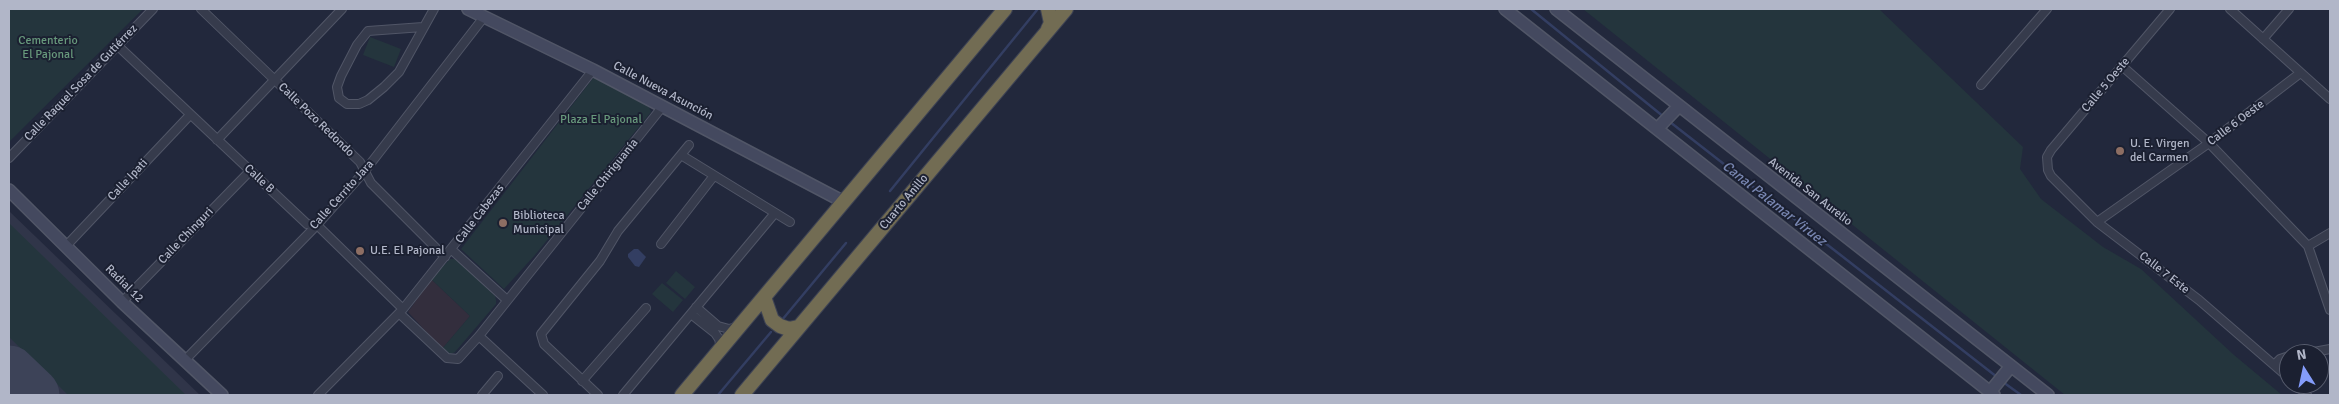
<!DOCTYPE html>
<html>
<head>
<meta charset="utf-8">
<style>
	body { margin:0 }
	#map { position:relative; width:2339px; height:404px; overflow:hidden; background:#22283c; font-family:Signika,sans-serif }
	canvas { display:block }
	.frame { position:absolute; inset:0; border:10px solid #b1b6c8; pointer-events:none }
	.north { position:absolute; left:2279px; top:344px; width:50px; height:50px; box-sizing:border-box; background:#1b2031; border:1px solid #575c6d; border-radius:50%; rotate:350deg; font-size:14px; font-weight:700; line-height:20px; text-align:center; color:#b1b6c8 }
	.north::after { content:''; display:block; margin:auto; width:18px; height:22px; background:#849cfa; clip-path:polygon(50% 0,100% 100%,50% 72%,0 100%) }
</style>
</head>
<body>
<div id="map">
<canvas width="2339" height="404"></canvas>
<div class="frame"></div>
<div class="north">N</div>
</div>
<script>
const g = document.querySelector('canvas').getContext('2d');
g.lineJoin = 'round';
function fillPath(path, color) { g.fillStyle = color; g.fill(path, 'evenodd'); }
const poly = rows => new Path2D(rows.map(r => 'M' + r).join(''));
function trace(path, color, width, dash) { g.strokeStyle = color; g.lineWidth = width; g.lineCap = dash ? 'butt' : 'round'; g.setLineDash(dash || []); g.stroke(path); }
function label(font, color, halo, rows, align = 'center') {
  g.font = font + ' Signika,sans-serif'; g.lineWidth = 4; g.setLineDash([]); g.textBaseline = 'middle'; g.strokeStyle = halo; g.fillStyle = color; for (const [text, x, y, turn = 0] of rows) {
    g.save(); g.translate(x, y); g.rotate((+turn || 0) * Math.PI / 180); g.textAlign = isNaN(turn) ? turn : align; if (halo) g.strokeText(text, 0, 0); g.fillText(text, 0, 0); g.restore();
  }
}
fillPath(poly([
	[431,279,470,316,442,349,408,312]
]), '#332e3d');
fillPath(poly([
	[9,211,200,395,9,395]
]), '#303549');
fillPath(poly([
	[9,9,143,9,9,142],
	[1583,9,1879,9,2023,147,2020,169,2041,199,2103,247,2141,269,2234,355,2282,395,2065,395],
	[370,37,401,49,394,67,363,55],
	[594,77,647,102,651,112,535,255,504,289,461,249],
	[9,223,186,395,68,395,9,337],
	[450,259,456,259,495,296,496,300,496,304,455,352,451,354,442,349,470,316,431,279],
	[676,271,695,287,685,299,666,283],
	[662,283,683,300,673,312,652,294]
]), '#24353d');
fillPath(poly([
	[634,249,638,249,646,257,639,267,635,266,628,257,628,254]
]), '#333e62');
trace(poly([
	[1531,9,1664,117],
	[1670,122,1997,377],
	[890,191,1037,10],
	[782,320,846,243],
	[2003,382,2021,395],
	[718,395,771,332]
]), '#333e62', 2.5);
trace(poly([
	[9,373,32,395]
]), '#3d4358', 55);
const street = poly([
	[201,9,360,162,371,183,445,257],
	[2170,9,2051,150,2047,157,2048,170,2051,176,2097,222,2199,300,2289,378],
	[2230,9,2330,99],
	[423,27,368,31,357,45,341,76,337,87,339,98,347,104,359,104,368,100,384,87,399,72,434,9],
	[2263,39,2289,9],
	[117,45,307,224,317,225,403,309],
	[2122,66,2209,143,2308,246,2330,310],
	[1981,85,2047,9],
	[217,140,342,9],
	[681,155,790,222],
	[9,158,153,9],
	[2097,222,2209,143,2299,74],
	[661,244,713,177],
	[67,245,190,115],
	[2308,246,2330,233],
	[452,250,507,300],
	[122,302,250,171],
	[696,307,718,326,729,329,737,327],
	[399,313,447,358,458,359,479,336,663,106],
	[691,314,715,333,719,339,721,348],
	[479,336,543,395],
	[2303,354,2330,349],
	[185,360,317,225,364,172,484,17],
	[2275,364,2280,359,2289,356],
	[582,381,646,308],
	[2296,384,2307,395],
	[318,395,403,309,593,70],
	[482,395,498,376],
	[598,395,544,344,541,334,600,261,618,231,689,145],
	[623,395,775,213]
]);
const secondary = poly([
	[468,9,593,70,844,202],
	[1505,9,1994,395],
	[1556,9,2048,395],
	[1657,129,1679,106],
	[9,190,122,302,222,395],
	[1990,392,2011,366]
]);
const highway = poly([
	[1048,29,1051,23,1048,9],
	[764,297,772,320,780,326,789,329,798,327],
	[682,395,1005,9],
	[742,395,1066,9]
]);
trace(street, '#515667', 10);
trace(secondary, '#515667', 14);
trace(highway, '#3e4354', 16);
trace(street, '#363b4c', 8);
trace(secondary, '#44495f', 11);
trace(highway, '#726c53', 14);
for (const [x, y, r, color] of [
	[2120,151,5,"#8d6e63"],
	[503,223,5,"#8d6e63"],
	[360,251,5,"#8d6e63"]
]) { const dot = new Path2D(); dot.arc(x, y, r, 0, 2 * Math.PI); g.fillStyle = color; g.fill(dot); trace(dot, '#1b2031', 2); }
label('12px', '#68997c', '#1b2031', [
	["Cementerio",48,41],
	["El Pajonal",48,55],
	["Plaza El Pajonal",601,120]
]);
label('12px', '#b1b6c8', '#1b2031', [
	["Calle Raquel Sosa de Gutiérrez",81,83,-46],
	["Calle 5 Oeste",2106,85,-50],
	["Calle Nueva Asunción",663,91,28],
	["Calle Pozo Redondo",316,120,44],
	["Calle 6 Oeste",2236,123,-37],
	["Calle Chiriguanía",608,175,-51],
	["Calle B",259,179,43],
	["Calle Ipati",128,180,-47],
	["Avenida San Aurelio",1810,192,38],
	["Calle Cerrito Jara",342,195,-48],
	["Cuarto Anillo",904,202,-50],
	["Calle Cabezas",480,214,-52],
	["Calle Chinguri",186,236,-46],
	["Calle 7 Este",2164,273,38],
	["Radial 12",124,284,45]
]);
label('12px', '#b1b6c8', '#1b2031', [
	["U. E. Virgen",2130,144],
	["del Carmen",2130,158],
	["Biblioteca",513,216],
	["Municipal",513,230],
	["U.E. El Pajonal",370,251]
], 'left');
label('italic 14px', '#7886b1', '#1b2031', [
	["Canal Palamar Viruez",1774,204,38]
]);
</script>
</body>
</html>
